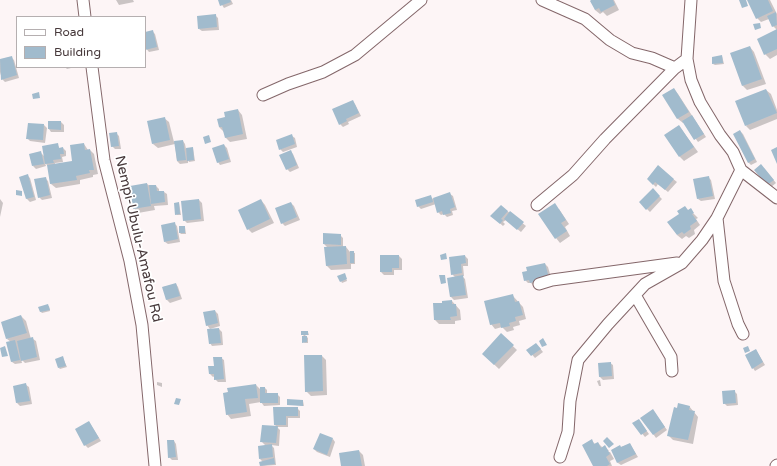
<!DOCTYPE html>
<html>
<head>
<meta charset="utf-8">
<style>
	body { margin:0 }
	#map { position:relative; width:777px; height:466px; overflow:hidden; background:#fdf5f6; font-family:"Varela Round",sans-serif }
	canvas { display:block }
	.legend { position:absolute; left:16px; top:16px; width:130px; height:52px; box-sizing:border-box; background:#fff; border:1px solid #b5afb0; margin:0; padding:5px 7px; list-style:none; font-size:12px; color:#46383a }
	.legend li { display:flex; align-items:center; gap:8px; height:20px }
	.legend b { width:20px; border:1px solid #b5afb0 }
</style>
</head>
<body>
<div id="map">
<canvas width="777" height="466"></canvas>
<ul class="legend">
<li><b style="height:5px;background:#fff"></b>Road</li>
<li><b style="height:11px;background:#a1bbcd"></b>Building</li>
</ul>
</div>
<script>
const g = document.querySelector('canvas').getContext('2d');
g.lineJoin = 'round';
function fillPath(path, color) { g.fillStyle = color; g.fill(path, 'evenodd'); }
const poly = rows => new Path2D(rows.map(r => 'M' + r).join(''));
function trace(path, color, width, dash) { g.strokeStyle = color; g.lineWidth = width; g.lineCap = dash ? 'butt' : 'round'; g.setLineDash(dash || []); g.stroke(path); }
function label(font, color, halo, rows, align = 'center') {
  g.font = font + ' "Varela Round",sans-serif'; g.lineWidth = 3.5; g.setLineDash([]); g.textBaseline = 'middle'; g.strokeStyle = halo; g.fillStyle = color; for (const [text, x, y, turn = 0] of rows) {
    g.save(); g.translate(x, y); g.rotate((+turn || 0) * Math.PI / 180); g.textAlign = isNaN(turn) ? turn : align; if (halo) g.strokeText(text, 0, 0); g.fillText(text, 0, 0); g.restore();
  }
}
fillPath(poly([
	[116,0,133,0,134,2,119,5],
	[219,0,231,0,233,4,224,8],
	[593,0,614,0,619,10,607,16,603,12,600,14,595,10],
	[748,0,770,0,777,14,777,30,773,26,769,19,761,22,757,18],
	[215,15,218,18,219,30,202,31,199,29],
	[777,30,777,55,770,59,765,54],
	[152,31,155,34,159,50,149,52,145,47,145,33],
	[750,47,754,52,766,84,747,90,743,86],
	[722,56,724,64,715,65,713,64],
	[11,57,14,60,19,78,5,82,2,79,0,72,0,60],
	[65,67,75,67,67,69],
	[674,89,678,94,706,137,698,142,684,122,683,123,678,119,664,96],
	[766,90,771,94,777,110,777,119,750,130,746,126],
	[352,101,355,104,361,116,348,122,349,124,343,127,340,124],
	[238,110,242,115,247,139,230,142,226,138,224,132,219,127],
	[164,118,169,122,174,142,183,141,185,144,186,149,193,148,195,161,189,162,188,160,188,163,180,164,177,161,175,144,158,148,153,144],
	[61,122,64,125,64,132,51,132,49,129],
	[44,125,47,128,45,143,30,141,27,138],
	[679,126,698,152,684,161,680,157],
	[740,131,743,134,757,162,751,165,748,162],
	[116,133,119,136,121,149,115,149,112,146],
	[292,136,295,138,297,147,283,152,280,149],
	[57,144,60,149,63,148,66,151,66,156,62,157,63,162,55,163,55,165,74,162,84,144,88,150,90,150,94,154,98,174,93,175,93,177,80,180,80,184,56,188,51,184,48,166,45,163,46,166,36,169,33,166,41,153,45,157],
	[224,145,227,148,231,162,220,165,218,162],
	[290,151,293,154,299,168,290,172,287,169],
	[658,167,677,182,668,192,658,184,656,187,651,182],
	[764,168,776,183,770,188,768,185],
	[27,175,30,178,36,200,30,202,27,199,21,177],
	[708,177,711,180,715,199,701,201,698,199],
	[45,178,48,181,52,198,42,200,39,197],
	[147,184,150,186,156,186,159,189,159,192,164,192,167,194,168,205,154,206,155,210,138,213,134,208],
	[653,190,662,199,650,212,640,202],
	[450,194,453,196,457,210,452,211,453,215,447,217,444,214,441,215,438,212,436,204,421,209,418,206,430,196,433,199],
	[0,199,3,203,0,217],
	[199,200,202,203,204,221,187,223,184,220],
	[261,200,265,205,274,223,252,233,248,229],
	[179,203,181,215,177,215,176,214],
	[291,203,294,206,300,220,285,226,282,223],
	[501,206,526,226,521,232,506,220,503,222,505,224,503,226,495,219],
	[559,209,569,224,565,227,570,236,560,243,556,238],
	[690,210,698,218,696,219,700,225,694,230,695,234,689,238,686,236,682,239,677,235],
	[174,223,177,226,180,242,168,244,165,242],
	[185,227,186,234,181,234,180,233],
	[340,235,343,238,343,247,346,247,350,252,355,253,355,264,351,264,351,269,331,270,327,266,328,248,324,244],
	[381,256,399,256,402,259,402,270,394,270,394,275,384,275,381,272],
	[465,256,468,259,468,266,463,266,464,276,462,276,465,279,468,298,454,300,451,297,448,279,455,277,452,274],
	[545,264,548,267,552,281,533,285,531,283,528,283,525,280],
	[345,275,347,281,342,283,341,281],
	[176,284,178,287,182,299,170,303,167,300,163,287],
	[513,296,523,307,526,319,519,321,520,325,513,327,514,330,507,332,502,327,495,329,491,324],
	[452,301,460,310,461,320,455,321,455,324,439,324,435,320,443,304],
	[49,306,50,311,42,313,41,312,40,308],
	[215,311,218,314,220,326,210,329,207,325],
	[21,316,26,321,31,339,33,339,36,341,40,360,25,363,21,359,22,363,15,364,12,362,11,342,7,339],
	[219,329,222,332,223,345,212,346,210,343],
	[308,332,309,335,305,335,308,338,308,343,305,343,303,342,305,337,302,334],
	[501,335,517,350,499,369,483,354],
	[539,347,543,352,535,358,528,350],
	[756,350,765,365,755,371,753,368],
	[322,356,326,360,327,395,311,396,306,391],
	[63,358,67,367,60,369,59,368],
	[221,358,224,360,226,382,218,382,215,379,215,376,213,377,210,374],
	[610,363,613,365,614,379,603,380,600,377,599,364],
	[600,380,601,386,599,386,597,381],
	[157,382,162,383,162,387,157,385],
	[26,385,29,387,32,404,20,406,17,403],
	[256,385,261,390,265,388,267,390,267,394,277,394,280,397,280,405,264,406,261,402,249,404,251,416,231,419,227,414],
	[734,391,737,394,738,405,727,406,724,403],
	[303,401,304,406,288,404],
	[689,406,698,417,693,444,673,440,669,436],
	[274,408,297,408,300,411,300,418,288,418,288,427,277,427,280,430,279,446,271,445,274,448,276,465,261,466,260,462,263,462,260,459,266,446,261,441,277,427,275,425],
	[655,413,667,430,656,438,642,418],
	[89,422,101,441,88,448,85,445],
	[641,423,649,434,645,437,634,424],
	[333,439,335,442,330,457,317,452,314,449],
	[174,441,176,444,178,460,172,460,169,457],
	[592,441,595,444,598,443,603,448,605,447,609,451,607,452,610,452,614,459,610,461,612,466,595,466],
	[630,444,638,457,621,465,618,463,612,450],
	[359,451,363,455,365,466,342,466]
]), '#0003');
fillPath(poly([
	[218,0,230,0,231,2,220,6],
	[591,0,613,0,615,5,601,12,599,8,595,10,590,1],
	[739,0,746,0,748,6,742,8],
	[747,0,768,0,773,11,756,19],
	[776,12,777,25,772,27,767,16],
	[216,14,217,27,198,29,197,16],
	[760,23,761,28,755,30,753,24],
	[777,29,777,49,764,55,757,39],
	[153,30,157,47,145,50,145,32],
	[750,46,762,79,742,86,730,53],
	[722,55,723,63,712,64,712,57],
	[12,56,17,75,1,80,0,59],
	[674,88,689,112,677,119,662,95],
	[766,89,777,113,745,126,735,101],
	[39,92,40,98,33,99,32,94],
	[353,100,359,113,346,119,347,121,339,125,332,109],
	[238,109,243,134,225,138,222,127,219,127,217,119,225,117,224,112],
	[692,115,704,134,694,140,682,121],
	[165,117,170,140,152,144,147,121],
	[48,121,61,121,61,130,48,129],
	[28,123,44,124,43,140,26,139],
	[679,125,694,147,679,157,664,135],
	[740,130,755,159,748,163,733,134],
	[117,132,119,146,111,147,109,133],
	[292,134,295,144,279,150,276,140],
	[209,135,211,142,205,144,203,137],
	[183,140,186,160,177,161,174,141],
	[58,143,59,148,63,147,64,154,60,154,61,159,53,160,54,163,45,164,42,146],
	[84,143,85,150,90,149,94,170,89,170,90,173,76,176,77,180,50,184,47,165,72,161,70,145],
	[224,144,229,159,217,163,212,148],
	[193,147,194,160,187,161,186,148],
	[777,147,777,164,771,150],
	[291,150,297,165,286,170,279,155],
	[41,151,44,164,32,166,29,154],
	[761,164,774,180,767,185,754,170],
	[658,165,674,179,665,190,655,182,653,185,647,179],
	[28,174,34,197,26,199,19,177],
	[709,176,713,196,697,199,693,179],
	[46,177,50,195,38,198,34,179],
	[147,183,151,206,133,209,130,186],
	[149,185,156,185,157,191,164,191,165,202,151,204],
	[653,188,660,196,646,210,639,202],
	[16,190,22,191,22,196,16,195],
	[450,192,455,207,450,209,451,213,443,215,442,211,437,213,433,198],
	[431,195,433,202,417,207,415,200],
	[199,199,201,219,183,221,181,201],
	[261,199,270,219,247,230,238,210],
	[179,202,180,214,175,215,174,203],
	[291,202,297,217,281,224,275,208],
	[555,203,566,220,561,223,567,231,555,239,538,214],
	[501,205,508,211,501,219,503,220,500,224,490,216],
	[685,206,688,210,691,208,694,213,692,214,697,221,690,226,691,229,684,234,682,232,677,235,667,222,679,214,677,211],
	[510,211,524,222,517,230,504,219],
	[175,222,178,239,164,242,161,225],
	[179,226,185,226,185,233,179,233],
	[323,233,341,234,341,245,323,244],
	[346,246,347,264,326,266,324,247],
	[350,251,354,251,354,263,350,263],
	[446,253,447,259,441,260,440,255],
	[380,255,399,255,399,268,392,268,392,272,380,272],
	[465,255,466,263,461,264,462,273,451,275,449,257],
	[545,263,549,278,530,283,529,280,524,281,522,272,527,271,526,267],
	[345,273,347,279,340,282,337,276],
	[439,275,445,275,446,283,441,284],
	[463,275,466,295,450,297,447,278],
	[176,283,180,296,166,300,162,287],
	[513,294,515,302,519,301,523,315,515,317,516,321,509,323,510,326,501,328,500,323,490,325,484,301],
	[452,300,452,304,456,304,457,316,450,317,451,320,434,320,433,303,442,303,442,301],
	[48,304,50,310,40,312,38,307],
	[215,310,218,323,206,326,203,312],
	[21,315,27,333,6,339,1,322],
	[219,328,221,343,209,344,207,329],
	[301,331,308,331,308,335,301,335],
	[501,333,514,345,494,365,482,354],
	[302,336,307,336,307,342,302,343],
	[33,337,37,357,21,361,17,341],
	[543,338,547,345,542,347,539,341],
	[15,340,20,360,11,362,6,342],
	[536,343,541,349,531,356,526,350],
	[5,346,8,356,2,357,0,348],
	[748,346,750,351,745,353,743,348],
	[756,349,763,362,752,369,745,355],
	[304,355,322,355,323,391,305,392],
	[63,356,66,366,58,368,55,359],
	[213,357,222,357,224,379,214,380,214,374,209,374,208,366,214,366],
	[611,362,612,376,599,377,598,363],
	[26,383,30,401,16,403,13,386],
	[256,384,258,398,245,399,247,412,226,415,223,393,228,392,227,388],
	[260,387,265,387,265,393,278,393,278,403,260,403],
	[735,390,736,403,723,404,722,391],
	[176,398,181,399,179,405,174,404],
	[287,399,303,400,303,406,287,405],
	[678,403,690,406,689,410,695,411,688,440,667,436,674,407,677,408],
	[273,407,298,407,298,416,286,416,286,425,274,425],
	[653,409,665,427,653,435,640,418],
	[639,419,647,431,641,435,632,423],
	[89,421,99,438,84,446,75,429],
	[262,425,278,426,276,443,260,442],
	[320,433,333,438,327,455,313,449],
	[607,437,614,444,609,448,603,441],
	[592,439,594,444,598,442,601,448,605,445,610,454,606,457,610,464,607,466,593,466,582,445],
	[167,440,174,440,176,457,168,458],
	[630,443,636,454,617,463,611,450,620,445,621,447],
	[272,444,273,457,259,459,258,446],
	[359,450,362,466,341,466,339,453],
	[274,458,275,464,260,466,259,462]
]), '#a1bbcd');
const minor = poly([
	[83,0,85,17],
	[542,0,585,19,610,40,632,53,652,58,675,68],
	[691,0,687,59,691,80,700,102,720,135,733,152,741,170,777,198],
	[92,67,104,160,130,261,142,325,155,466],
	[263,95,288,84,323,72,355,55,421,0],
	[741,170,717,218,724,281,738,324,743,334],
	[537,205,573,175,605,139,675,68,687,59],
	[539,284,552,280,677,263],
	[635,295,671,357,672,371],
	[560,457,568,432,570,401,578,360,608,324,645,284,682,263,702,240,717,218],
	[776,466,777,465]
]);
trace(minor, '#84676a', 13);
trace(minor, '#fff', 11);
label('14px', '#46383a', '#fff', [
	["Nempi-Ubulu-Amafou Rd",138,239,77]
]);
</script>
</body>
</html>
